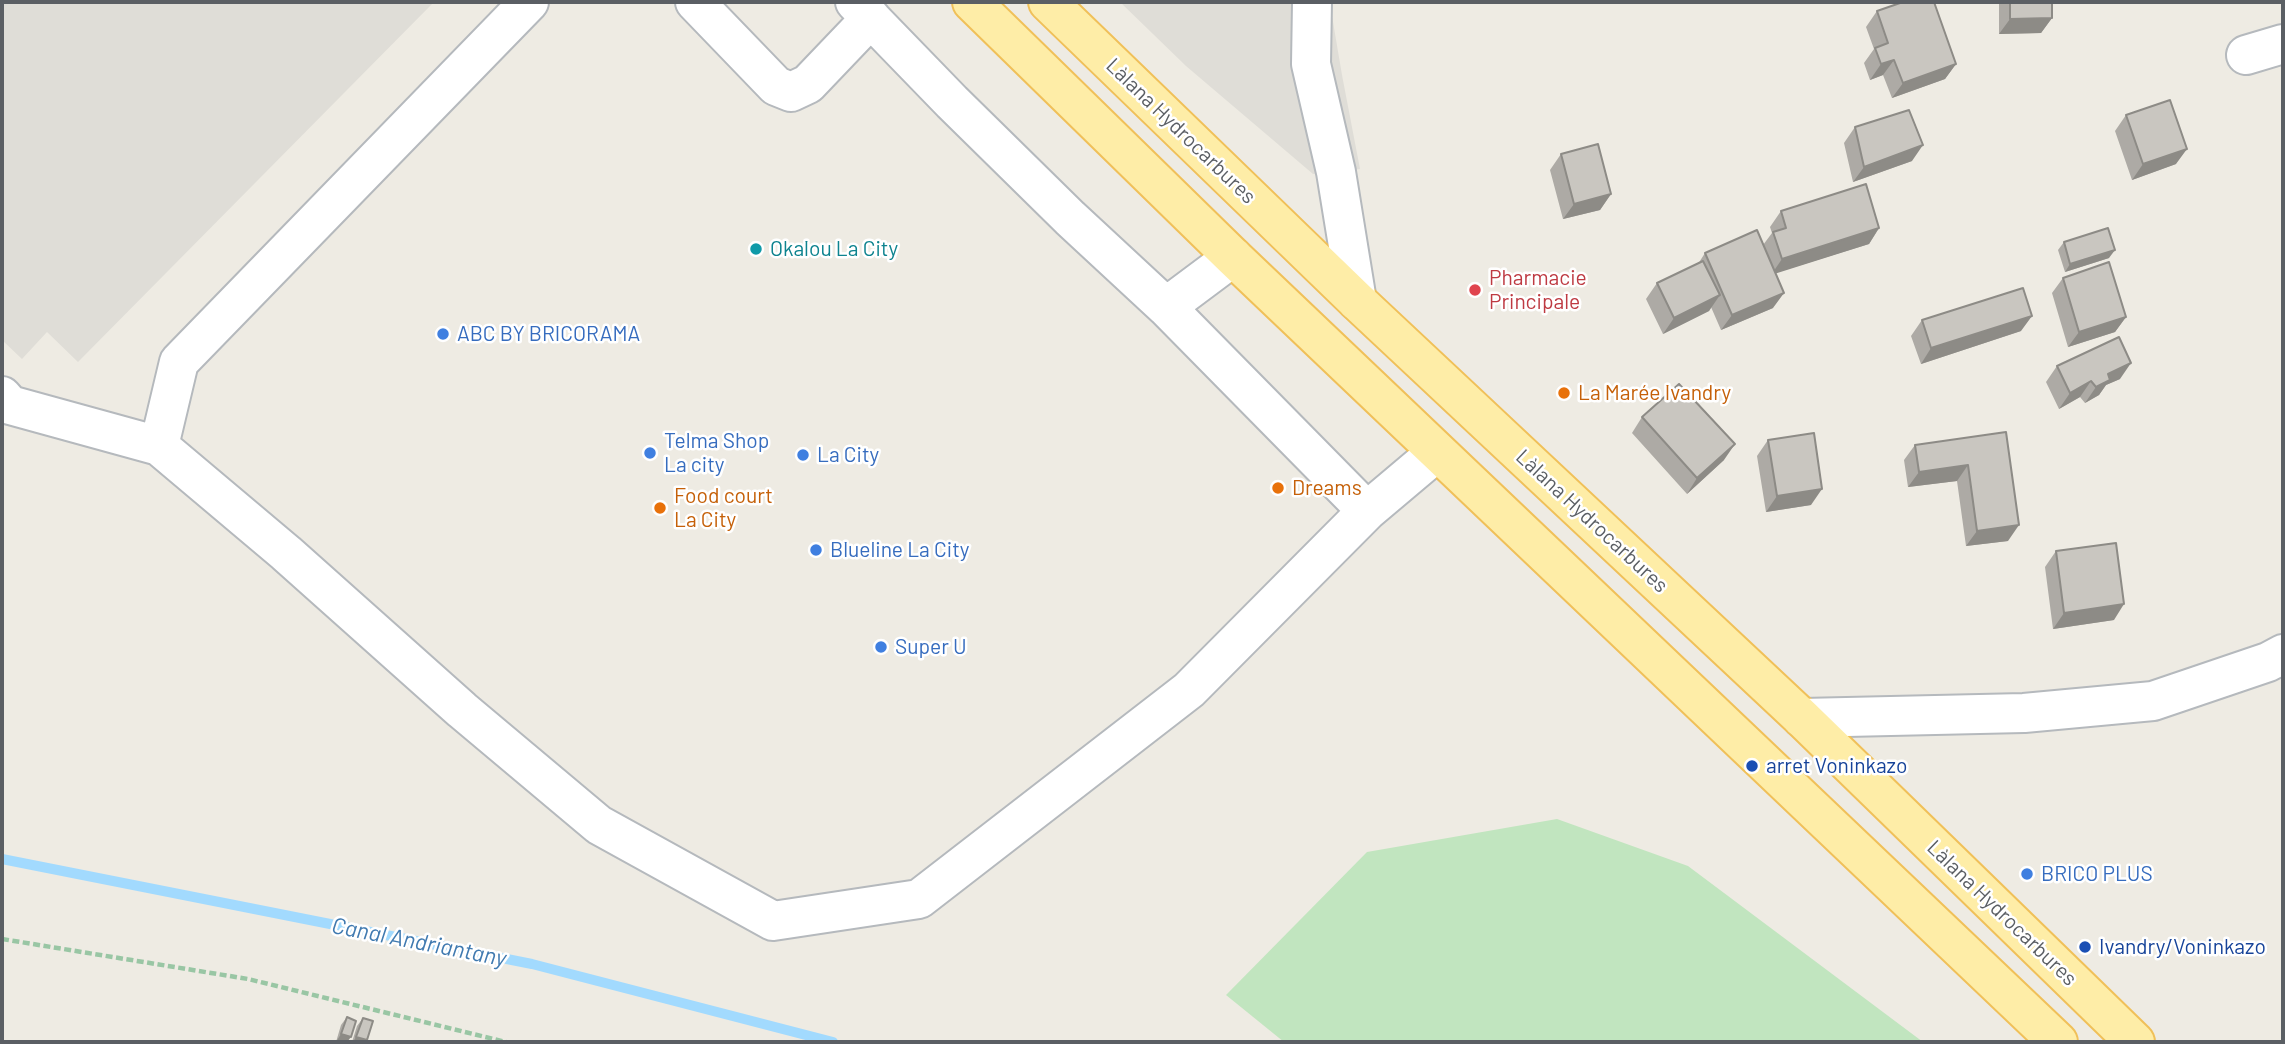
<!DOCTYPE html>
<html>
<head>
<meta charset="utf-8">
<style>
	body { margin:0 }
	#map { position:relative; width:2285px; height:1044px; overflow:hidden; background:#eeebe3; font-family:Barlow,sans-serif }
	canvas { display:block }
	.frame { position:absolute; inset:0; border:4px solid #5b5f64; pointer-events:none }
</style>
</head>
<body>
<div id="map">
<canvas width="2285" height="1044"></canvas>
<div class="frame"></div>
</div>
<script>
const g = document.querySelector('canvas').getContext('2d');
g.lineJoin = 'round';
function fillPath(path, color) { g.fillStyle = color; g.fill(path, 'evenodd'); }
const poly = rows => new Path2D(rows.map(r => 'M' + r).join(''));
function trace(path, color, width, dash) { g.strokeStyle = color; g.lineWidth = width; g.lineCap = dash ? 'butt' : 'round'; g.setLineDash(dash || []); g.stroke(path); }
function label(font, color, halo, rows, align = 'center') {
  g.font = font + ' Barlow,sans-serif'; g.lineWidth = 5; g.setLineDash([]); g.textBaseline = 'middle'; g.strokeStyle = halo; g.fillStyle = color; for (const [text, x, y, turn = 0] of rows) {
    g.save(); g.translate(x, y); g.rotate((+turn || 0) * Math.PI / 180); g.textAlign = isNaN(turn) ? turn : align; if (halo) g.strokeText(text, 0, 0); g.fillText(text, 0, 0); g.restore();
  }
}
fillPath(poly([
	[2,2,434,2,78,362,47,332,22,359,2,340],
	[1120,2,1332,2,1332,16,1342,75,1360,169,1313,174,1186,66]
]), '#dfddd7');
fillPath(poly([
	[1557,819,1688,866,1923,1042,1284,1042,1226,995,1367,852]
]), '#c1e5bf');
trace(poly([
	[2,859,532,964,833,1042]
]), '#a2dafe', 10);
const minor = poly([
	[529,2,179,362,159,446,286,553,462,710,599,825,773,921,919,899,1189,690,1367,511,1437,452],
	[695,2,776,86,791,92,808,84,871,18],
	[855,2,952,102,1070,218,1166,307,1367,511],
	[1312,2,1311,64,1336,172,1357,301],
	[2246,55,2283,44],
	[1166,307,1233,257],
	[2,396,10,405,159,446],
	[1802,718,2024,713,2153,701,2268,662,2283,654]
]);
const major = poly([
	[972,2,1233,257,2058,1042],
	[1048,2,1357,301,1802,718,2135,1042]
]);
trace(minor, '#b5b9bd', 42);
trace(major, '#f0c059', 42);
trace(poly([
	[2,939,248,979,506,1042]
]), '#99c6a4', 4.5, [7, 3.5]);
trace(minor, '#fff', 38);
trace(major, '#feeda7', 38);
fillPath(poly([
	[1999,2,2052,2,2052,18,2041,33,1999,34],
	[1877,11,1956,64,1945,79,1892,98,1883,75,1870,80,1864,63,1874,49,1866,27],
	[2126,115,2176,164,2132,180,2115,131],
	[1855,127,1912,161,1853,182,1844,143],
	[1561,154,1611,194,1600,210,1563,219,1550,170],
	[1781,211,1879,228,1869,244,1775,273,1773,308,1721,330,1711,307,1709,311,1663,334,1646,299,1657,283,1698,264,1705,253,1763,245,1772,233,1770,227],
	[2064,242,2109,258,2065,272,2058,250],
	[2063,278,2126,317,2115,332,2068,347,2052,293],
	[1922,320,2021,331,1921,364,1911,336],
	[2057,366,2120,379,2106,385,2099,395,2085,403,2080,397,2059,409,2046,382],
	[1642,417,1724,460,1687,494,1632,433],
	[2006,432,2008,541,1966,546,1957,481,1908,487,1904,460,1915,445],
	[1768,440,1811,505,1766,512,1757,456],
	[2056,551,2114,620,2053,629,2045,567],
	[347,1017,356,1021,336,1042,341,1025],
	[363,1018,366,1042,352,1042,357,1026]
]), '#adaaa5');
fillPath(poly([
	[2052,18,2041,33,1999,34,2010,19],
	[1894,60,1883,75,1870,80,1881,64],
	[1956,64,1945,79,1892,98,1903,83],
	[1923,145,1912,161,1853,182,1864,167],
	[2187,149,2176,164,2132,180,2143,164],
	[1611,194,1600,210,1563,219,1574,204],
	[1879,228,1869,244,1771,275,1782,259],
	[2115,250,2109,258,2065,272,2070,264],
	[1784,293,1773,308,1721,330,1732,315],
	[1720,295,1709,311,1663,334,1674,318],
	[2032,316,2021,331,1921,364,1931,348],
	[2126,317,2115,332,2068,347,2079,332],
	[2131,363,2120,379,2106,385,2099,395,2085,403,2096,387,2108,374],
	[2091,381,2080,397,2059,409,2070,393],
	[1735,444,1724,460,1687,494,1697,478],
	[1968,465,1957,481,1908,487,1919,472],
	[1822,489,1811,505,1766,512,1777,496],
	[2019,525,2008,541,1966,546,1977,531],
	[2124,604,2114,620,2053,629,2064,613],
	[341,1034,351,1037,347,1042,336,1042],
	[356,1037,367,1040,366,1042,353,1042]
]), '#8d8b86');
const building = poly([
	[1903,2,1934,2,1956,64,1903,83,1894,60,1881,64,1875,48,1888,43,1877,11,1903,2],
	[2010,2,2052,2,2052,18,2010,19,2010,2],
	[2170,100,2187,149,2143,164,2126,115,2170,100],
	[1909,110,1923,145,1864,167,1855,127,1909,110],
	[1598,144,1611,194,1574,204,1561,154,1598,144],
	[1866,184,1879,228,1782,259,1773,232,1786,228,1781,211,1866,184],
	[2108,228,2115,250,2070,264,2064,242,2108,228],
	[1757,230,1784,293,1732,315,1705,253,1757,230],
	[1703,261,1720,295,1674,318,1657,283,1703,261],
	[2109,262,2126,317,2079,332,2063,278,2109,262],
	[2023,288,2032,316,1931,348,1922,320,2023,288],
	[2119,337,2131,363,2108,374,2110,380,2096,387,2091,381,2070,393,2057,366,2119,337],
	[1679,384,1735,444,1697,478,1642,417,1679,384],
	[2006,432,2019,525,1977,531,1968,465,1919,472,1915,445,2006,432],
	[1814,433,1822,489,1777,496,1768,440,1814,433],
	[2116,543,2124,604,2064,613,2056,551,2116,543],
	[347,1017,356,1021,351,1037,341,1034,347,1017],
	[363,1018,373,1021,367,1040,356,1037,363,1018]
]);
fillPath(building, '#c9c6c0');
trace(building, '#8d8b86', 2);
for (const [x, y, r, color] of [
	[756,249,7,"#0f9aa8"],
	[1475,290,7,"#e0444e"],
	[443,334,7,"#3f7fe0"],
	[1564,393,7,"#e8710a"],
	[650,453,7,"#3f7fe0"],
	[803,455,7,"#3f7fe0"],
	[1278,488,7,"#e8710a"],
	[660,508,7,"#e8710a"],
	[816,550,7,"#3f7fe0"],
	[881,647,7,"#3f7fe0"],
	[1752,766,7,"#1a4fb4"],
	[2027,874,7,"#3f7fe0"],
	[2085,947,7,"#1a4fb4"]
]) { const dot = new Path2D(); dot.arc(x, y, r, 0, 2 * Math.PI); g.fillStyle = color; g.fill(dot); trace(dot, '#fff', 2.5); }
label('21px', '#5b5f64', '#fff', [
	["Làlana Hydrocarbures",1181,131,44],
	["Làlana Hydrocarbures",1592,521,43],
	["Làlana Hydrocarbures",2002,913,44]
]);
label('21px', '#0d838f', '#fff', [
	["Okalou La City",770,249]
], 'left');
label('21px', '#be3a42', '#fff', [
	["Pharmacie",1489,278],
	["Principale",1489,302]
], 'left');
label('21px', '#366cbe', '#fff', [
	["ABC BY BRICORAMA",457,334],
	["Telma Shop",664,441],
	["La city",664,465],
	["La City",817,455],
	["Blueline La City",830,550],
	["Super U",895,647],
	["BRICO PLUS",2041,874]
], 'left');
label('21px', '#c56008', '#fff', [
	["La Marée Ivandry",1578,393],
	["Dreams",1292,488],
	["Food court",674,496],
	["La City",674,520]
], 'left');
label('21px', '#164399', '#fff', [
	["arret Voninkazo",1766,766],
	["Ivandry/Voninkazo",2099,947]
], 'left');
label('italic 23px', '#407ab0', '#fff', [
	["Canal Andriantany",419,942,11]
]);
</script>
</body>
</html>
